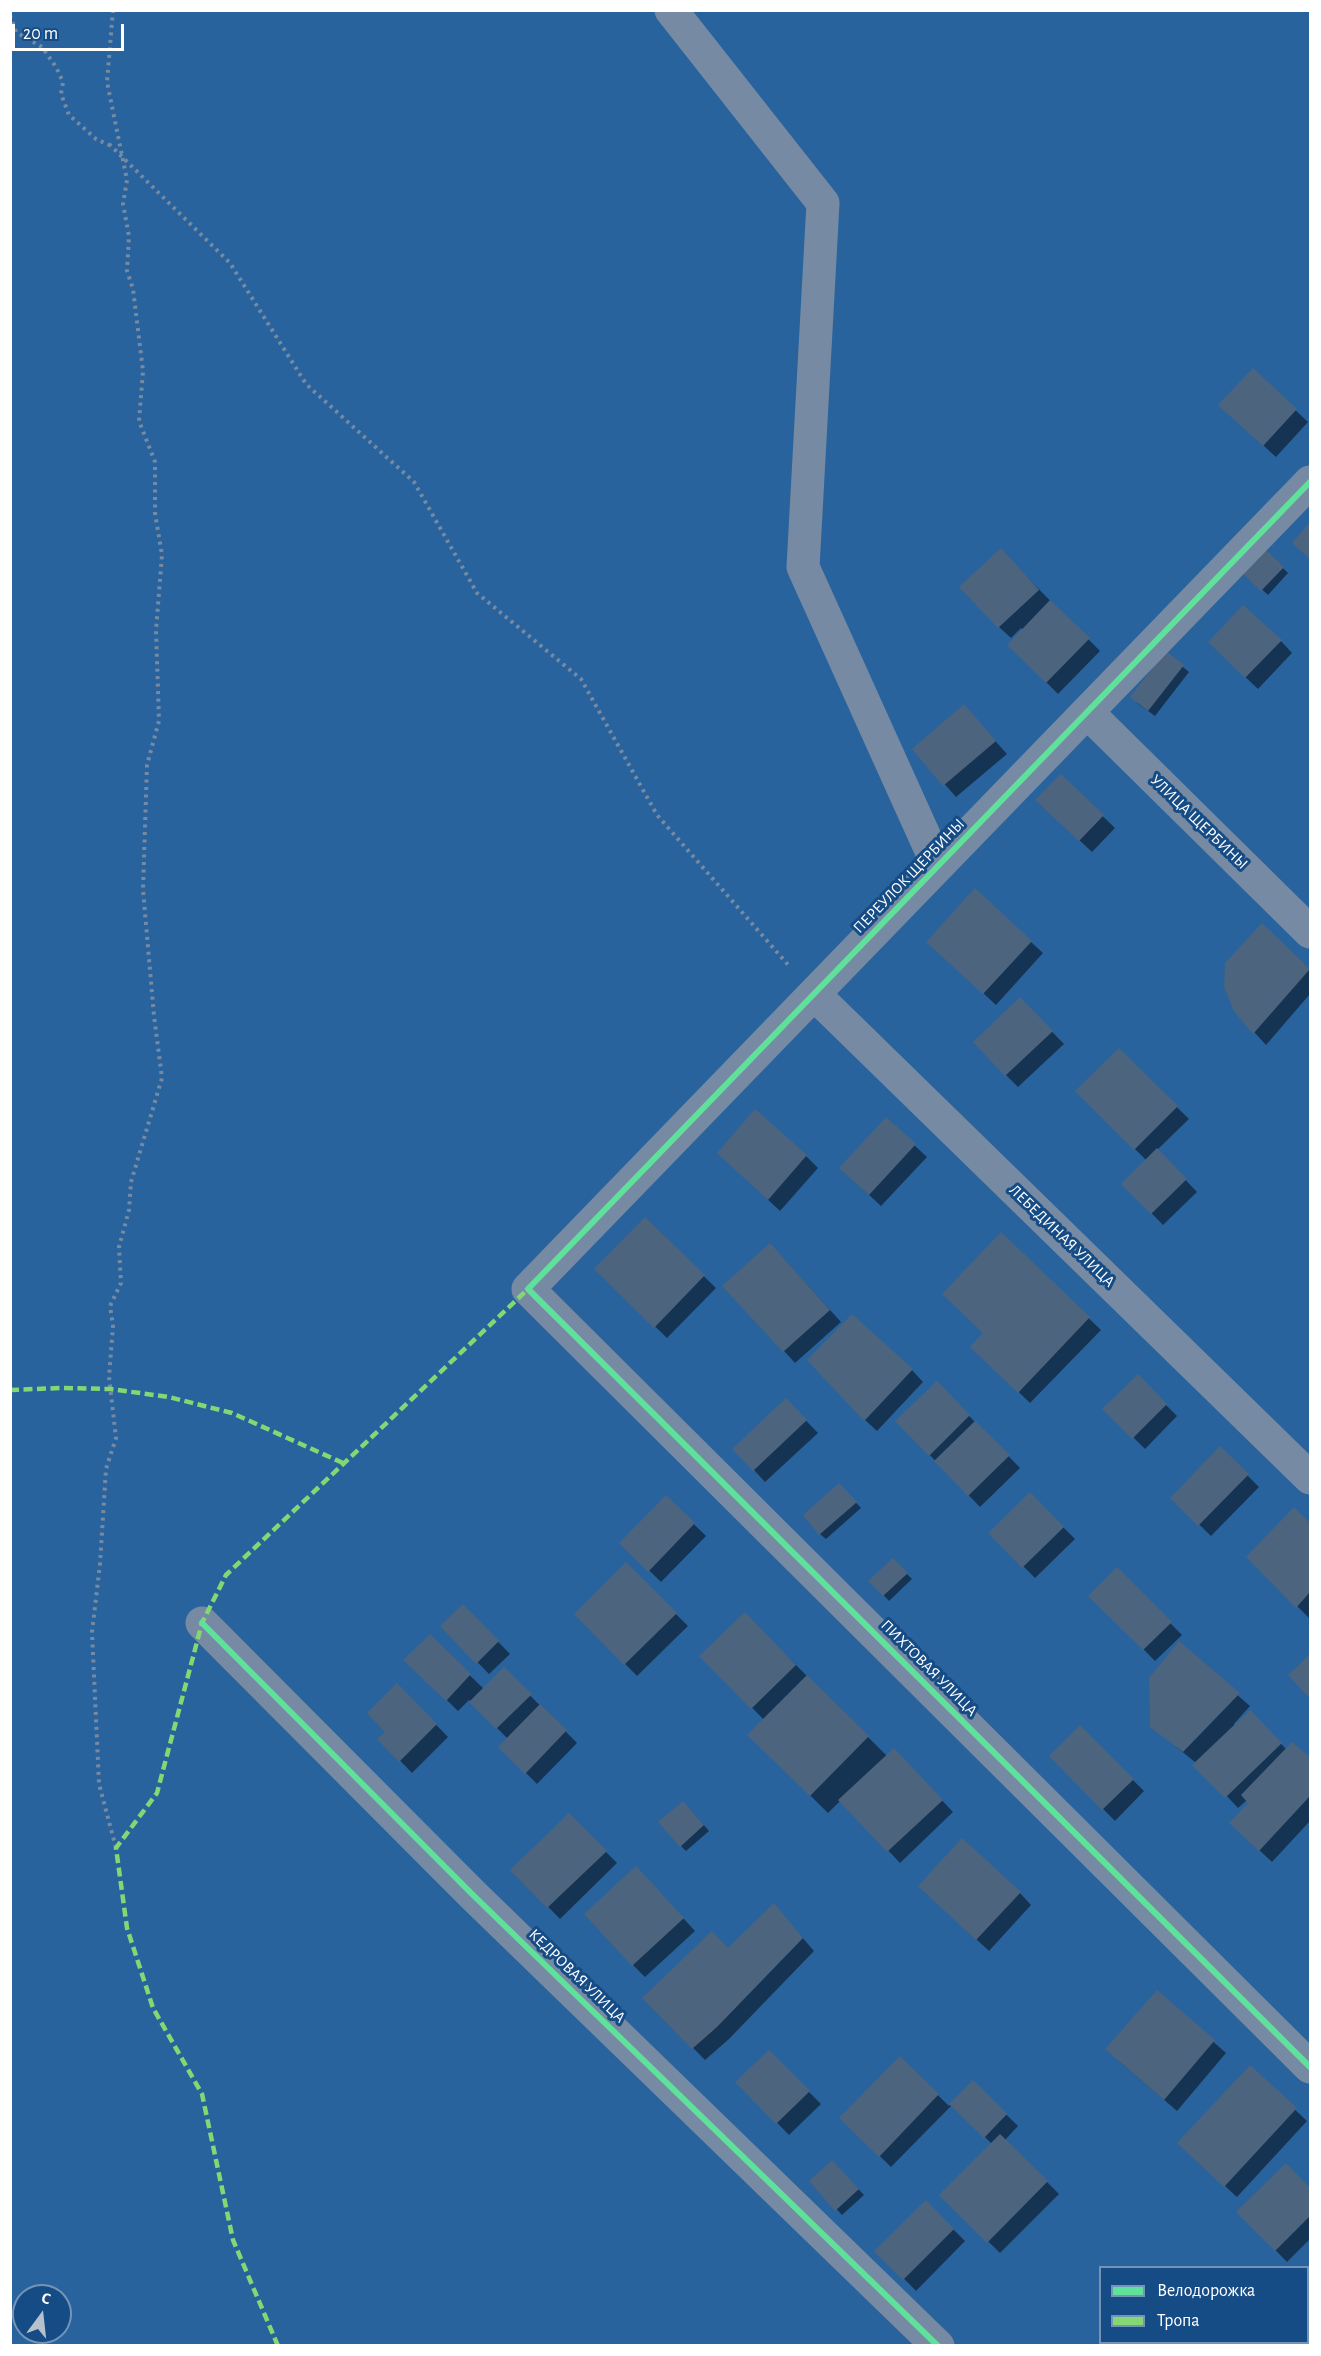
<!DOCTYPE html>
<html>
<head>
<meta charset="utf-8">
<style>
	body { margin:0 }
	#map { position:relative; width:1321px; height:2356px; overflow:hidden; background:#2f4d6d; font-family:"Alegreya Sans",sans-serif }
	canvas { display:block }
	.frame { position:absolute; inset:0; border:12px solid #fff; pointer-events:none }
	.legend { position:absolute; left:1099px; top:2266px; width:210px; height:78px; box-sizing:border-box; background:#164c86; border:2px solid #7394b6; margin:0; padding:8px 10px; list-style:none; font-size:18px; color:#fff }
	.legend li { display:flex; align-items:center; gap:12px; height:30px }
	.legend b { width:30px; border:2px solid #7394b6 }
	.north { position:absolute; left:12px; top:2284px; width:60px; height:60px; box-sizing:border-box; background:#164c86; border:2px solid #7394b6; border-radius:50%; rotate:15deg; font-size:16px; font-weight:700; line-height:24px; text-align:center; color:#fff }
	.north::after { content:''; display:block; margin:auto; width:21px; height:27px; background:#b6c1cc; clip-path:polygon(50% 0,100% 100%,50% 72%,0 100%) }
	.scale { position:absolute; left:12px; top:24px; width:112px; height:27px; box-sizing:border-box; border:3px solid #fff; border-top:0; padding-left:8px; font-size:18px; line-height:21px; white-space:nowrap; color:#fff; -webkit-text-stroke:4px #164c86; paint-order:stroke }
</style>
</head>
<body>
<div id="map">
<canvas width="1321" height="2356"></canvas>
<div class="frame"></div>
<ul class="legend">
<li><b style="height:8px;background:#60e19b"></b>Велодорожка</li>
<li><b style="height:8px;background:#83d873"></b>Тропа</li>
</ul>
<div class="north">С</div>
<div class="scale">20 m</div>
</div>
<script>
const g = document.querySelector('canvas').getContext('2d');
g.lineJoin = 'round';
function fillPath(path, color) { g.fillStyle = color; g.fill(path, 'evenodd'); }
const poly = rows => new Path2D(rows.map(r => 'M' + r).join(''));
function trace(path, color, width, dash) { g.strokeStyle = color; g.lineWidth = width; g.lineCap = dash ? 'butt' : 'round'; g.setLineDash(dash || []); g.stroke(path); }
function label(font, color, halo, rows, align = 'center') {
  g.font = font + ' "Alegreya Sans",sans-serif'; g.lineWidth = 6; g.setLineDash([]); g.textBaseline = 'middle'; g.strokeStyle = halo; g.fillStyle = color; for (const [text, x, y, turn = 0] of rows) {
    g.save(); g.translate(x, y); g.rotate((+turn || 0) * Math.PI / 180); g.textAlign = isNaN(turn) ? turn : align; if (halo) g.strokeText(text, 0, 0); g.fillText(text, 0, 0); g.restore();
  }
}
fillPath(poly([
	[11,11,1310,11,1310,2345,11,2346],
	[1100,2268,1308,2268,1308,2342,1100,2342],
	[24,2296,60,2296,60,2332,24,2332]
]), '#29639d');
fillPath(poly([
	[1253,370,1308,422,1276,457,1232,417],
	[1265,551,1288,573,1268,595,1244,573],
	[1012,562,1100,651,1058,694,1009,645,1023,630,1021,628,1011,638,999,627],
	[1281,641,1292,653,1258,689,1221,654],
	[1166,653,1189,672,1155,716,1137,703],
	[964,706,1007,754,956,797,914,749],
	[1061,776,1115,828,1092,852,1049,812],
	[1262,925,1310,971,1310,994,1266,1045,1235,1011],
	[1031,942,1043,953,996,1005,940,953],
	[1020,999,1064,1044,1018,1087,1006,1075],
	[1119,1050,1189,1119,1157,1150,1197,1192,1163,1225,1123,1184,1147,1161,1077,1091],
	[886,1119,927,1157,881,1206,853,1180],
	[806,1156,818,1168,780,1211,731,1165],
	[645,1219,716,1288,667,1338,596,1269],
	[1001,1234,1101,1330,1030,1403,972,1347,985,1333],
	[782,1257,841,1322,795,1363,784,1351],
	[912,1370,923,1382,877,1431,865,1420],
	[1138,1377,1177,1416,1145,1449,1105,1409],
	[937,1383,1020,1468,980,1507,897,1421],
	[786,1400,818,1433,765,1482,754,1470],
	[1220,1448,1259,1487,1211,1536,1172,1498],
	[839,1485,861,1508,826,1539,820,1534],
	[1030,1494,1075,1539,1035,1578,990,1533],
	[666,1497,706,1536,661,1582,621,1543],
	[1294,1509,1310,1525,1309,1618,1248,1557],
	[893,1560,912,1579,889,1601,870,1581],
	[626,1565,688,1626,637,1676,576,1614],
	[1117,1569,1182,1635,1155,1661,1091,1596],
	[463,1606,510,1654,489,1674,442,1626],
	[745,1614,887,1756,906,1762,953,1812,900,1863,841,1800,828,1813,749,1735,764,1720,702,1656],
	[430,1637,484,1689,504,1669,577,1743,537,1784,500,1747,508,1739,469,1700,458,1711,406,1660],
	[1179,1644,1250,1706,1234,1724,1235,1726,1250,1712,1287,1750,1293,1744,1310,1759,1310,1821,1272,1862,1243,1835,1250,1803,1247,1800,1238,1808,1196,1763,1152,1727],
	[1310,1656,1310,1697,1290,1675],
	[397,1685,448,1737,412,1773,379,1739,387,1732],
	[1080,1728,1144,1791,1115,1821,1051,1756],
	[689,1808,709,1831,686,1851,681,1846],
	[569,1815,617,1863,560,1919,512,1870],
	[648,1880,695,1931,645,1977,633,1965],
	[1020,1893,1031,1905,989,1951,932,1898],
	[774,1905,814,1951,729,2039,705,2060,644,1998,728,1950],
	[1157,1992,1226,2053,1177,2111,1119,2061],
	[769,2052,821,2104,789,2135,737,2082],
	[900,2058,949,2106,973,2082,1018,2126,1005,2140,1059,2194,1000,2253,941,2195,992,2144,952,2105,891,2167,841,2118],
	[1250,2067,1307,2121,1237,2197,1191,2155],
	[832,2162,864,2195,842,2215,811,2181],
	[1286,2165,1310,2190,1310,2239,1287,2262,1238,2212],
	[926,2202,965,2241,916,2291,877,2251]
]), '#0007');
fillPath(poly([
	[1253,368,1297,409,1263,446,1218,405],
	[1310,522,1310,559,1292,543],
	[1001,548,1039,590,998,628,959,587],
	[1265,549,1284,567,1261,591,1242,573],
	[1050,600,1090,638,1046,683,1007,645],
	[1243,605,1282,640,1245,678,1208,642],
	[1166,651,1184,665,1148,711,1130,697],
	[964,704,996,741,943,786,912,749],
	[1061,774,1104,815,1079,841,1035,800],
	[975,888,1032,941,983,994,926,942],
	[1262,923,1310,969,1253,1034,1234,1011,1224,987,1225,963],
	[1020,997,1053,1031,1005,1076,973,1042],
	[1119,1048,1178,1106,1134,1150,1075,1091],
	[755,1109,807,1155,768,1200,717,1153],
	[886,1117,916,1144,869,1195,839,1168],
	[1157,1148,1187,1179,1151,1214,1121,1184],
	[645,1217,705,1275,654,1328,594,1269],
	[1001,1232,1090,1317,1018,1393,970,1347,983,1333,942,1294],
	[770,1243,830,1310,783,1352,722,1286],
	[852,1314,913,1369,864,1421,807,1360],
	[1138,1374,1167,1404,1132,1439,1102,1409],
	[937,1381,970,1415,929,1456,895,1421],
	[786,1398,807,1420,753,1471,732,1449],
	[975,1421,1010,1455,968,1496,934,1461],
	[1220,1446,1249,1474,1198,1526,1170,1498],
	[839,1483,857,1502,819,1535,803,1515],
	[1030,1492,1064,1527,1022,1568,988,1533],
	[666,1495,695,1523,648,1572,619,1543],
	[1294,1507,1310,1523,1310,1592,1296,1608,1246,1557],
	[893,1558,908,1573,883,1596,868,1581],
	[626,1562,677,1613,624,1665,574,1614],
	[1117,1567,1172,1622,1143,1650,1088,1596],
	[463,1604,499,1641,476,1664,440,1626],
	[745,1612,796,1665,751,1709,699,1656],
	[430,1634,471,1674,446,1701,403,1660],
	[1179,1641,1240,1693,1183,1752,1150,1727,1149,1678],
	[1310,1654,1310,1699,1288,1675],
	[504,1667,532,1694,496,1729,469,1702],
	[807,1675,869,1736,810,1796,747,1735],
	[397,1683,437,1724,399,1762,377,1739,385,1732,367,1713],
	[540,1704,567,1730,525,1774,498,1747],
	[1250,1710,1282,1743,1225,1798,1192,1765],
	[1080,1725,1134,1779,1102,1810,1049,1756],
	[1292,1742,1310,1757,1310,1796,1259,1851,1229,1823,1248,1803,1241,1795],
	[894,1748,943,1800,887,1852,838,1800],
	[683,1801,704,1825,680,1847,658,1822],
	[569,1813,607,1851,547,1908,510,1870],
	[962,1838,1021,1892,976,1940,918,1886],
	[636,1866,684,1918,632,1966,584,1914],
	[774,1903,803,1938,717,2027,692,2049,642,1998,712,1931,728,1948],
	[1157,1990,1215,2040,1164,2100,1105,2049],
	[769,2050,810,2091,776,2124,735,2082],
	[900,2056,939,2094,879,2157,839,2118],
	[1250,2065,1297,2108,1224,2187,1177,2143],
	[973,2080,1007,2114,984,2138,949,2104],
	[1000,2134,1048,2181,987,2243,939,2195],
	[832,2160,859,2189,835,2211,809,2181],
	[1286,2163,1310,2188,1310,2216,1275,2251,1236,2212],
	[926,2200,954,2229,903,2280,874,2251]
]), '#4c647e');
trace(poly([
	[113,10,107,82,127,180,123,204,129,236,127,271,133,289,143,371,139,421,155,462,155,513,162,555,156,630,159,721,147,765,143,890,154,1016,162,1078,131,1182,129,1210,119,1247,121,1283,110,1306,113,1326,109,1377,116,1438,106,1469,100,1564,92,1632,99,1784,116,1848],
	[10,15,16,32,42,47,56,67,63,82,61,94,69,115,96,139,109,145],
	[109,144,230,263,306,384,414,482,477,593,581,679,657,815,790,967]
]), '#768ba3', 4, [3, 4.5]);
trace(poly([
	[671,10,823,203,803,567,938,866],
	[1310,482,528,1289,1310,2067],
	[1087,712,1310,932],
	[814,994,1310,1478],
	[202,1623,472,1894,938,2346]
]), '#768ba3', 33);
trace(poly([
	[10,1390,60,1388,110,1389,169,1397,232,1413,343,1463],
	[278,2346,233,2240,202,2094,153,2008,127,1928,116,1848,157,1793,202,1623,226,1575,528,1289]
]), '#83d873', 4.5, [9, 4.5]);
trace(poly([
	[1310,482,528,1289,1310,2067],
	[202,1623,472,1894,938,2346]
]), '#60e19b', 6);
label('16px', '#fff', '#164c86', [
	["УЛИЦА ЩЕРБИНЫ",1199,822,44],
	["ПЕРЕУЛОК ЩЕРБИНЫ",909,876,-46],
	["ЛЕБЕДИНАЯ УЛИЦА",1062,1236,44],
	["ПИХТОВАЯ УЛИЦА",929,1668,45],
	["КЕДРОВАЯ УЛИЦА",577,1976,44]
]);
</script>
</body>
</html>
